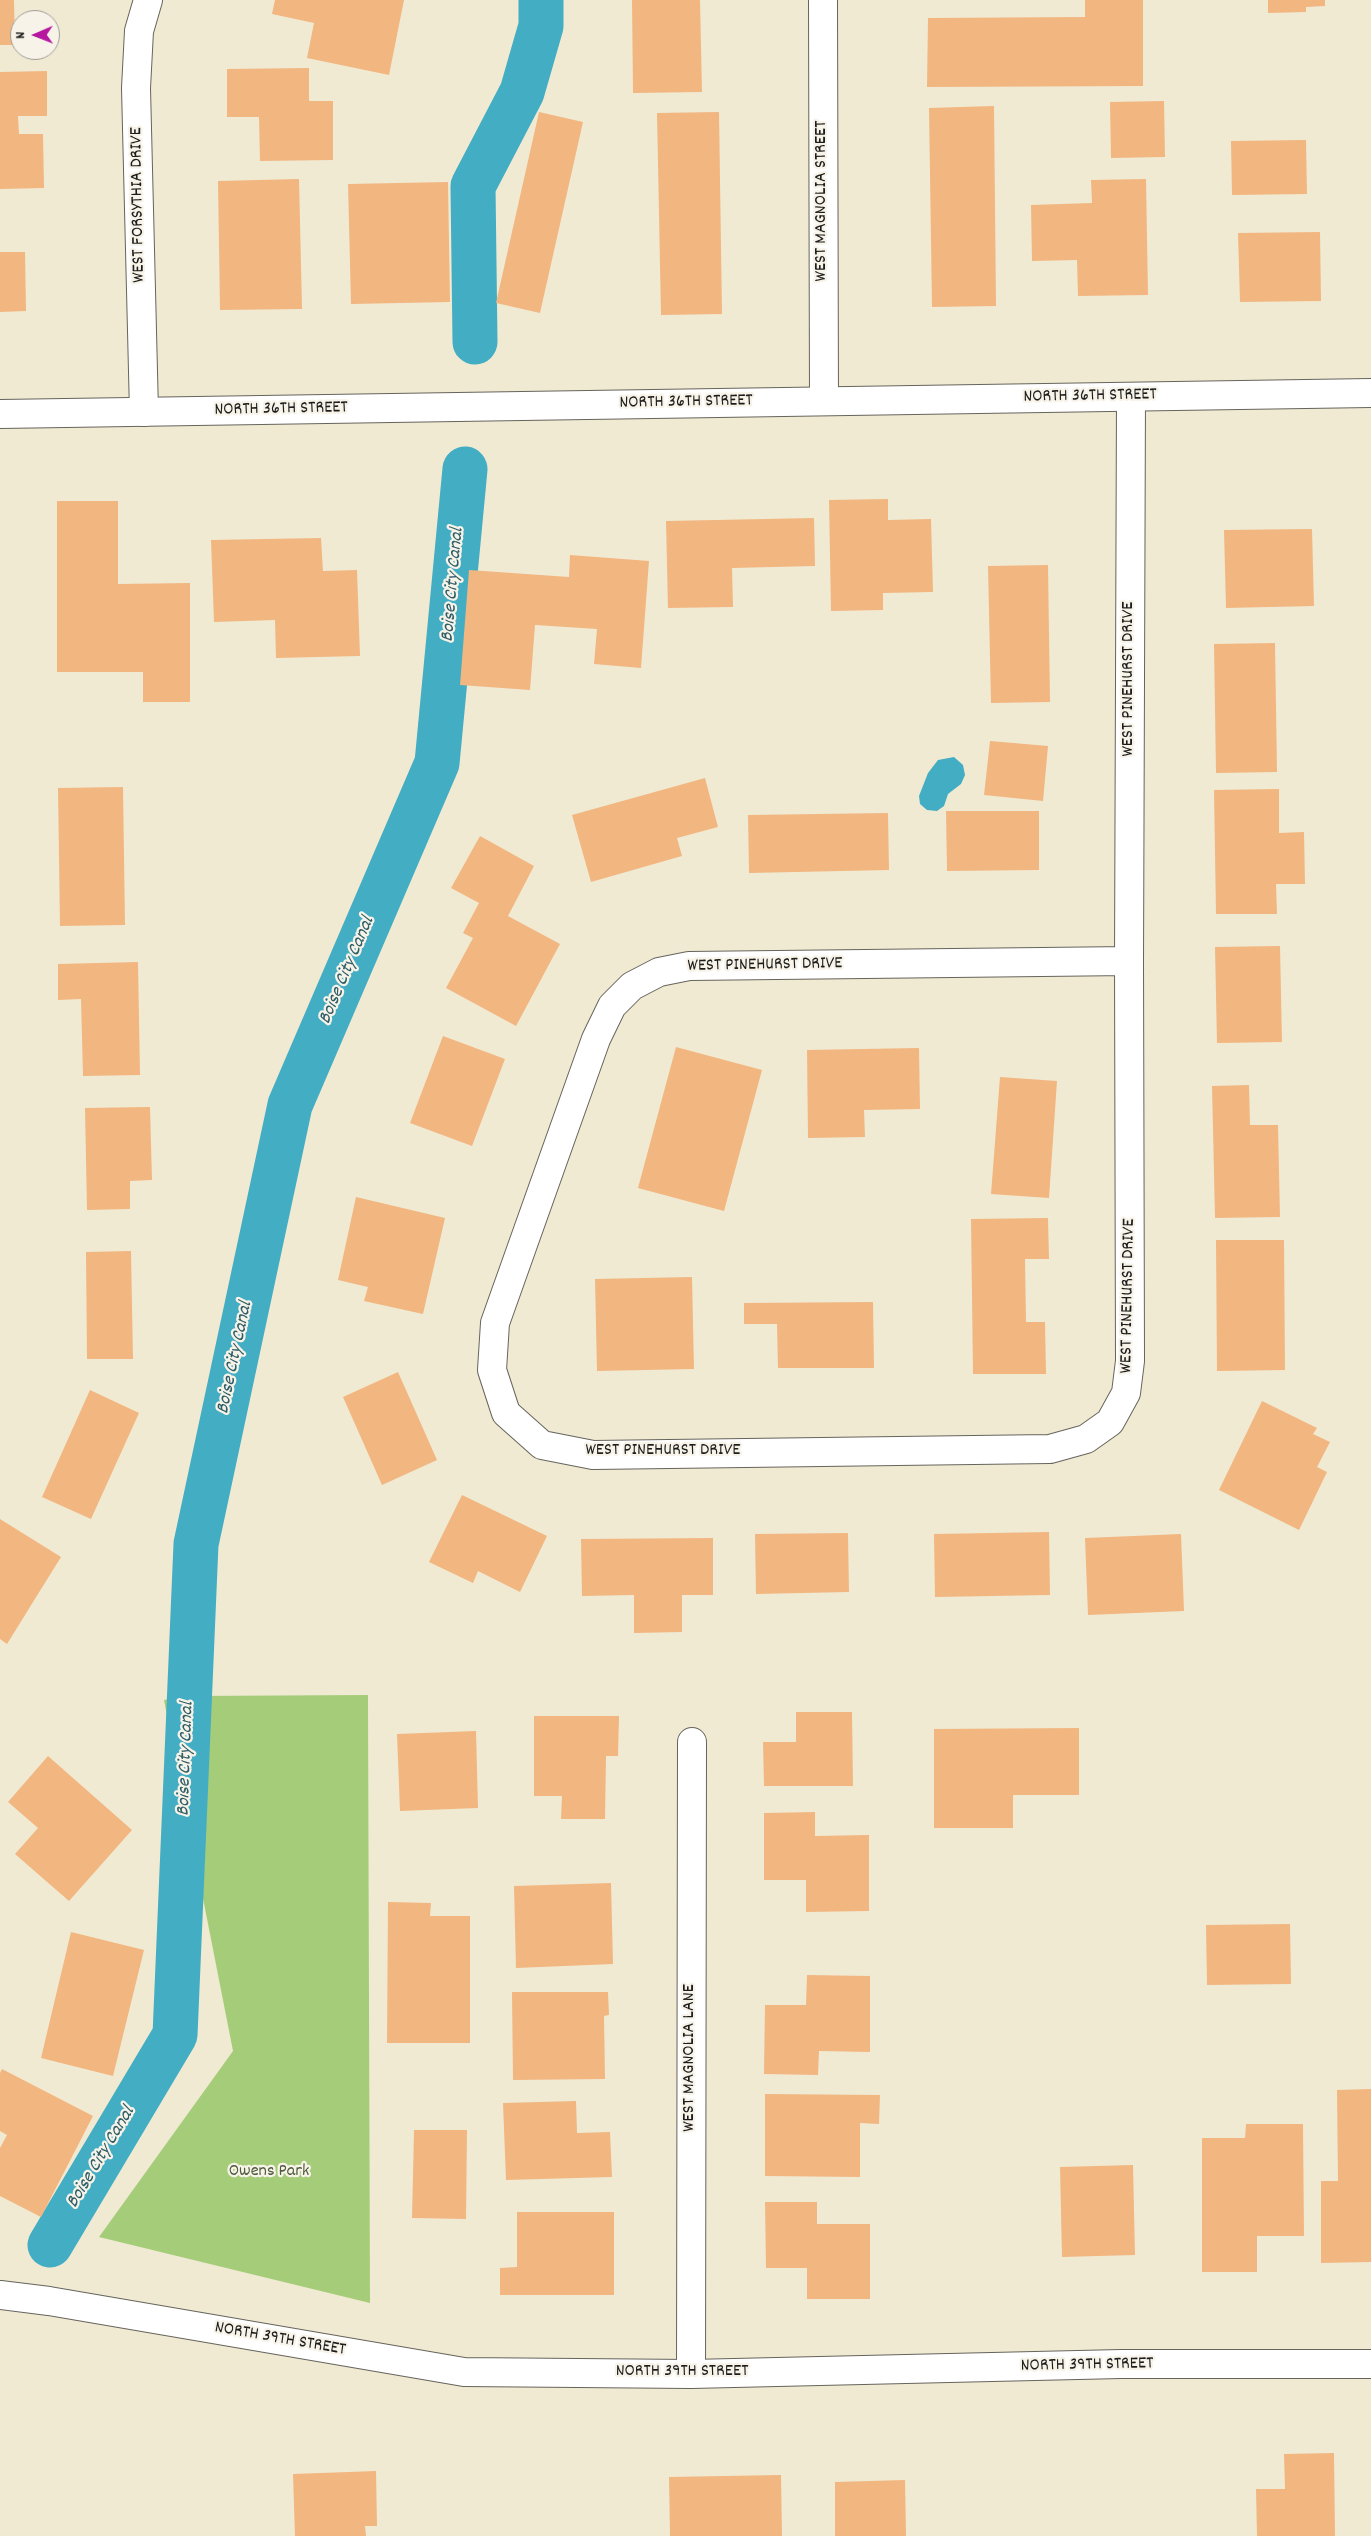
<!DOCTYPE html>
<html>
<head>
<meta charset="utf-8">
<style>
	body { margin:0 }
	#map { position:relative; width:1371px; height:2536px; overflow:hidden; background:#f0ead3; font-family:Dekko,sans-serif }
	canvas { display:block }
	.north { position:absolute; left:10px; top:10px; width:50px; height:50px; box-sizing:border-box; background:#f7f3e8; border:1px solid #9f9d96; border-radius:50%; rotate:269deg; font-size:14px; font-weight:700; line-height:20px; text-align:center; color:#1c1c1c }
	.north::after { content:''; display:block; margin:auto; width:18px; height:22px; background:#b5179e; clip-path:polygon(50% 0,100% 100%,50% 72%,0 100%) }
</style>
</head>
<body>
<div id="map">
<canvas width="1371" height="2536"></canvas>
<div class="north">N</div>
</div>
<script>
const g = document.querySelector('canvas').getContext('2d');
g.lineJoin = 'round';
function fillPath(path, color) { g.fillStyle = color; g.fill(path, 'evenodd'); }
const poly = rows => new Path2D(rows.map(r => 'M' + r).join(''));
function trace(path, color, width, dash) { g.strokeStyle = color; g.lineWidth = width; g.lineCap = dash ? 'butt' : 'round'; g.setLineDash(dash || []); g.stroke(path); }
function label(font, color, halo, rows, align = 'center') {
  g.font = font + ' Dekko,sans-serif'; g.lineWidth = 4.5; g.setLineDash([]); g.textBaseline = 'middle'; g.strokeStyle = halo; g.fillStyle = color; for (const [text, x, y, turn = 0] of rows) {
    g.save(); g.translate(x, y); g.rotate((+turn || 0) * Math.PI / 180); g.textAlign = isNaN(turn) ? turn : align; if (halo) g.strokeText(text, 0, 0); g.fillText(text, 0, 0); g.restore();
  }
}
fillPath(poly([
	[368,1695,370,2303,99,2237,233,2051,164,1700,188,1696]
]), '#a5cd79');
fillPath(poly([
	[954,757,963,765,965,775,961,784,948,794,944,806,937,811,927,810,920,804,919,796,928,773,938,760]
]), '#43adc3');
trace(poly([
	[475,342,473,186,522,92,541,26,541,0],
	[50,2245,175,2035,196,1544,290,1105,437,763,465,469]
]), '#43adc3', 45);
fillPath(poly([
	[0,0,14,0,15,45,0,45],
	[275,0,404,0,389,75,307,58,314,23,272,14],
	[632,0,700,0,702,92,633,93],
	[1085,0,1143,0,1143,86,927,87,928,18,1085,17],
	[1268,0,1325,0,1325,6,1306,7,1306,12,1268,13],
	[309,68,309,101,333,101,333,160,260,161,259,117,227,117,227,69],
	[47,71,47,116,18,116,19,134,43,134,44,188,0,189,0,72],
	[1164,101,1165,157,1111,158,1110,102],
	[994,106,996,306,932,307,929,108],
	[539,112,583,122,540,313,496,303],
	[719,112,722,314,661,315,657,113],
	[1306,140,1307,194,1232,195,1231,141],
	[299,179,302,309,220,310,218,181],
	[1146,179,1148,295,1078,296,1077,260,1032,261,1031,205,1092,203,1091,180],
	[448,182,450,302,351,304,348,184],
	[1320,232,1321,301,1240,302,1238,233],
	[0,252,25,252,26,311,0,312],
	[888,499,888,520,931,519,933,592,883,593,883,610,831,611,829,500],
	[57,501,118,501,118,584,190,583,190,702,143,702,143,672,57,672],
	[814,518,815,566,732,568,733,607,668,608,666,521],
	[1312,529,1314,606,1226,608,1224,530],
	[321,538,323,571,357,570,360,656,276,658,275,620,214,622,211,540],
	[570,555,649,561,641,668,594,664,597,629,535,625,530,690,460,685,469,570,569,577],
	[1048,565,1050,702,991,703,988,566],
	[1275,643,1277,772,1216,773,1214,644],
	[990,741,1048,746,1043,801,984,795],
	[705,778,718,827,677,838,682,856,591,882,572,815],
	[123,787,125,925,60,926,58,788],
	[1279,789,1279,833,1304,832,1305,884,1276,884,1277,914,1216,914,1214,790],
	[946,811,1039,811,1039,870,947,871],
	[888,813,889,870,749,873,748,815],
	[480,836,534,866,508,916,560,944,516,1026,446,988,473,938,463,933,479,903,451,888],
	[1280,946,1282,1042,1217,1043,1215,947],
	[138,962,140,1075,83,1076,81,999,58,1000,58,964],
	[443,1036,505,1059,472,1146,410,1123],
	[676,1047,762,1070,724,1211,638,1188],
	[919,1048,920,1109,864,1110,865,1137,808,1138,807,1050],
	[1000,1077,1057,1081,1049,1198,991,1194],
	[1249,1085,1250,1125,1278,1125,1280,1217,1215,1218,1212,1086],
	[150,1107,152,1180,130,1181,130,1209,87,1210,85,1108],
	[356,1197,445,1218,423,1314,364,1301,368,1287,338,1280],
	[1048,1218,1049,1259,1025,1259,1026,1322,1045,1322,1046,1374,973,1374,971,1219],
	[1216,1240,1284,1240,1285,1370,1217,1371],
	[131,1251,133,1359,87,1359,86,1252],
	[692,1277,694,1369,597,1371,595,1279],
	[873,1302,874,1368,778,1368,777,1324,744,1324,744,1303],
	[398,1372,437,1460,382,1485,343,1397],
	[90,1390,139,1413,91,1519,42,1497],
	[1262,1401,1317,1428,1313,1434,1330,1442,1317,1467,1327,1472,1299,1530,1219,1490],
	[462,1495,547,1536,520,1592,478,1571,473,1583,429,1562],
	[0,1519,61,1557,7,1644,0,1639],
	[1049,1532,1050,1595,935,1597,934,1534],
	[848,1533,849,1592,756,1594,755,1534],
	[1181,1534,1184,1611,1088,1615,1085,1538],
	[713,1538,713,1595,682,1595,682,1632,634,1633,634,1595,582,1596,581,1539],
	[796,1712,852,1712,853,1786,764,1786,763,1742,796,1742],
	[534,1716,619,1716,618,1756,606,1756,605,1819,561,1819,562,1796,534,1796],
	[1079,1728,1079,1795,1013,1795,1013,1828,934,1828,934,1729],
	[476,1731,478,1808,400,1811,397,1734],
	[48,1756,132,1830,69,1901,15,1854,38,1828,8,1802],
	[815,1812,815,1836,869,1835,869,1911,806,1912,806,1880,764,1880,764,1813],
	[611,1883,613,1964,516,1968,514,1886],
	[388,1902,431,1903,430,1916,470,1916,470,2043,387,2043],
	[1290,1924,1291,1984,1207,1985,1206,1925],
	[71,1932,144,1950,113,2076,41,2058],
	[807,1975,870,1976,870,2052,819,2051,818,2075,764,2074,765,2005,806,2005],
	[512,1992,608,1992,609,2015,604,2016,605,2079,513,2080],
	[2,2069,93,2116,41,2217,0,2196,0,2148,7,2135,0,2131,0,2073],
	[1371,2089,1371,2262,1321,2263,1321,2181,1338,2181,1337,2090],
	[765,2094,880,2095,879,2124,860,2123,860,2177,765,2176],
	[576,2101,577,2133,610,2132,612,2177,506,2180,503,2103],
	[1246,2124,1303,2124,1304,2236,1257,2236,1257,2272,1202,2272,1202,2138,1245,2138],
	[414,2130,467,2130,466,2219,412,2218],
	[1133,2165,1135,2255,1062,2257,1060,2167],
	[765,2202,817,2202,817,2224,870,2224,870,2299,807,2299,807,2268,766,2268],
	[517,2212,614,2212,614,2295,500,2295,500,2268,517,2267],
	[1334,2453,1335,2536,1257,2536,1256,2489,1285,2489,1284,2454],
	[376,2471,377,2526,365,2526,366,2536,295,2536,293,2474],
	[781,2475,782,2536,670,2536,669,2477],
	[905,2480,906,2536,835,2536,835,2482]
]), '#f2b681');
const minor = poly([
	[823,0,824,401],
	[144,412,136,88,139,31,148,0],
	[1129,961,1130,1361,1126,1393,1110,1422,1086,1439,1050,1449,593,1455,542,1445,506,1413,492,1370,495,1323,596,1039,612,1006,632,986,659,972,689,966,1129,961,1131,397],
	[0,2295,49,2301,464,2372,691,2374,1121,2364,1371,2364],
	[691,2374,692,1742]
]);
const tertiary = poly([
	[0,414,1371,393]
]);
trace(minor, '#66645c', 30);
trace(tertiary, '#66645c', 30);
trace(minor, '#fff', 28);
trace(tertiary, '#fff', 28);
label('18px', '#1c1c1c', '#f7f3e8', [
	["WEST MAGNOLIA STREET",823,201,-90],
	["WEST FORSYTHIA DRIVE",139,205,-91],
	["NORTH 36TH STREET",1090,397,-1],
	["NORTH 36TH STREET",686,403,-1],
	["NORTH 36TH STREET",281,410,-1],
	["WEST PINEHURST DRIVE",1130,679,-90],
	["WEST PINEHURST DRIVE",765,966,-1],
	["WEST PINEHURST DRIVE",1129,1296,-89],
	["WEST PINEHURST DRIVE",663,1452],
	["WEST MAGNOLIA LANE",691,2058,-90],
	["NORTH 39TH STREET",280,2340,10],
	["NORTH 39TH STREET",1087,2366,-1],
	["NORTH 39TH STREET",682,2373]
]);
label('18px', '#4c5a3d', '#f7f3e8', [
	["Owens Park",269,2173]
]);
label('italic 19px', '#2e5d67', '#f7f3e8', [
	["Boise City Canal",454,585,-85],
	["Boise City Canal",348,971,-67],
	["Boise City Canal",236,1358,-78],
	["Boise City Canal",187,1759,-88],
	["Boise City Canal",102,2158,-59]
]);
</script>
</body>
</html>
